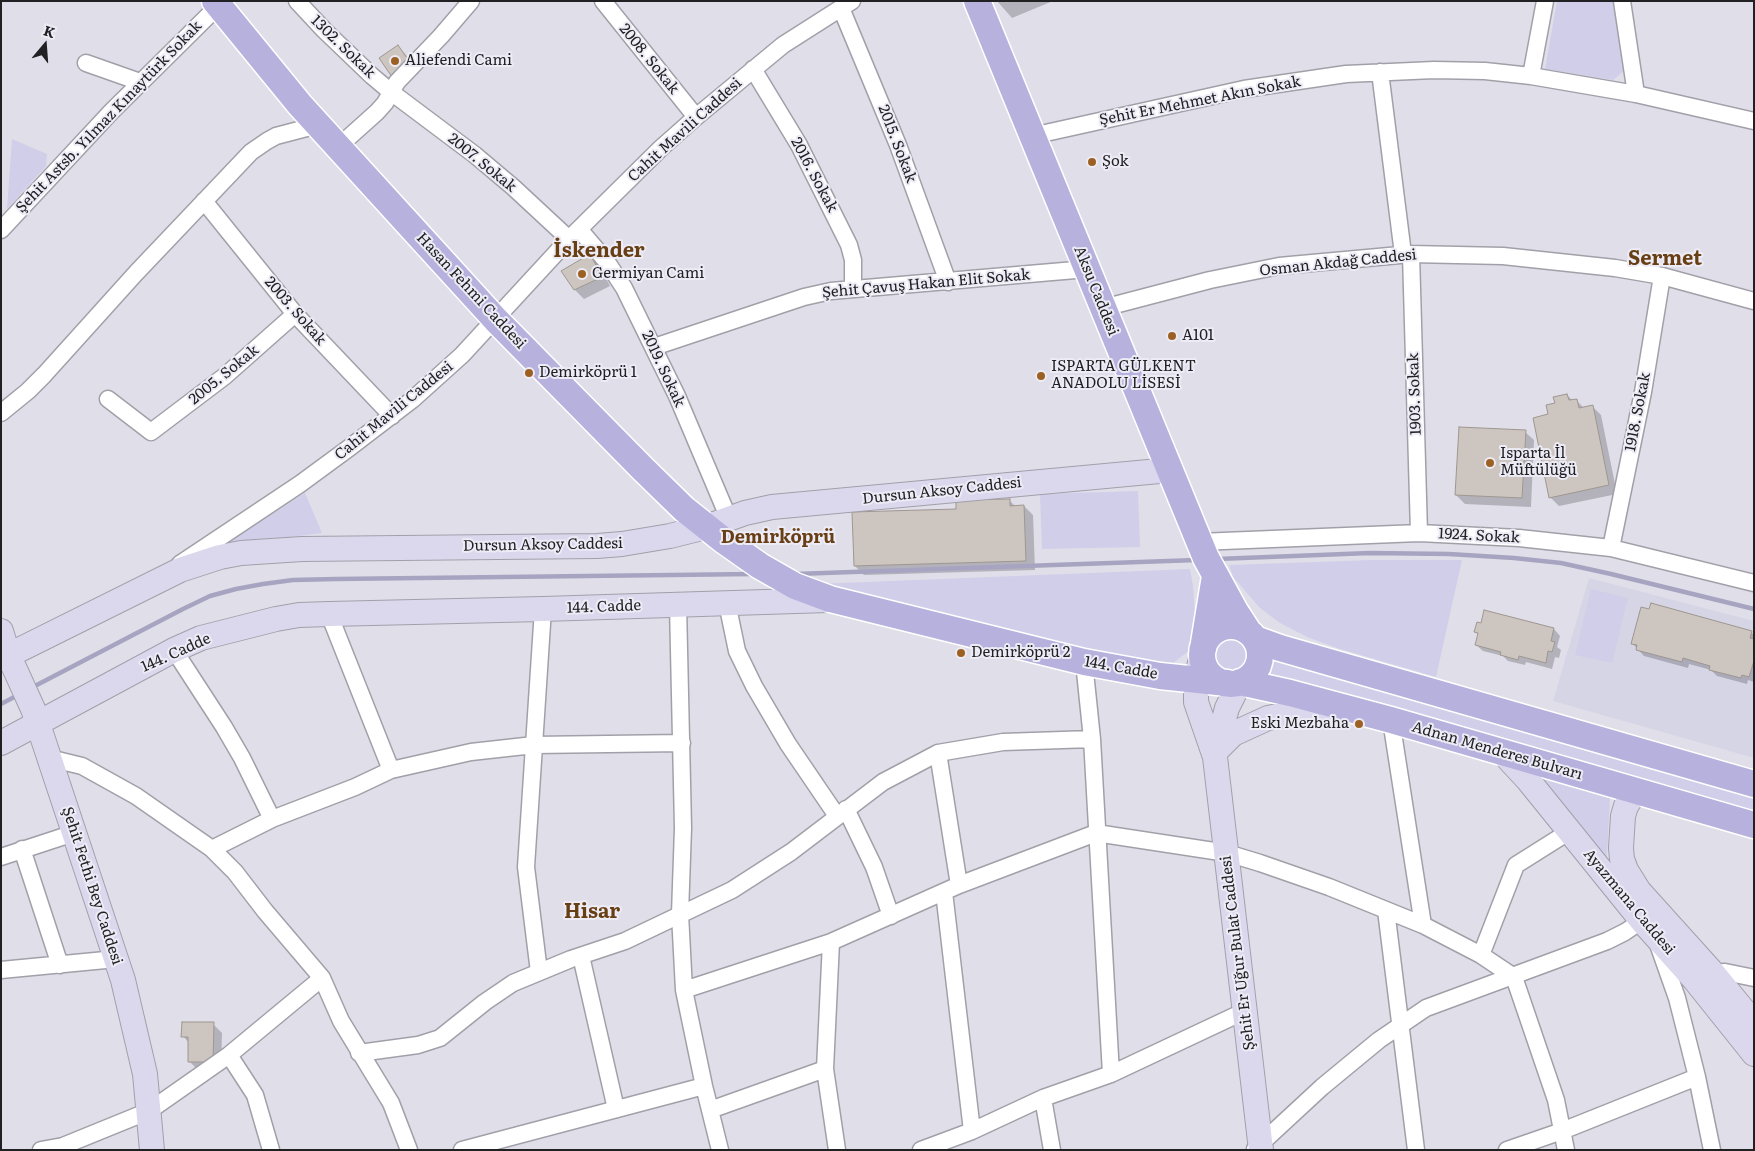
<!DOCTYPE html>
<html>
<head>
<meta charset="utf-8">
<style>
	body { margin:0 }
	#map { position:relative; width:1755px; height:1151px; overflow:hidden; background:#e0dfe9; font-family:Literata,serif }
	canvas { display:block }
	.frame { position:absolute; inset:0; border:2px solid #212124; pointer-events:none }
	.north { position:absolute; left:20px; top:20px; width:50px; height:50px; -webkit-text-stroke:4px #edecf6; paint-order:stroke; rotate:18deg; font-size:14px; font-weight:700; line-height:20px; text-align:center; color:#212124 }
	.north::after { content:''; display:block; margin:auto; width:18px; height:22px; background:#212124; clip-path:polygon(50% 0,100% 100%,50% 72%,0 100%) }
</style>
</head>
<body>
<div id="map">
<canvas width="1755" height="1151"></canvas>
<div class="frame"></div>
<div class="north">K</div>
</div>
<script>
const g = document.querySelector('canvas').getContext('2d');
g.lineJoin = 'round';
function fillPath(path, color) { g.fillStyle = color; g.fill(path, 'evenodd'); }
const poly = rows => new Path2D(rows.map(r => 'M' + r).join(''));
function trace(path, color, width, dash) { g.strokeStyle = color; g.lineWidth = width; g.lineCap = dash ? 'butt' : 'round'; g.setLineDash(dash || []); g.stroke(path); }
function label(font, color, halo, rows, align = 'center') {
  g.font = font + ' Literata,serif'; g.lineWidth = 4; g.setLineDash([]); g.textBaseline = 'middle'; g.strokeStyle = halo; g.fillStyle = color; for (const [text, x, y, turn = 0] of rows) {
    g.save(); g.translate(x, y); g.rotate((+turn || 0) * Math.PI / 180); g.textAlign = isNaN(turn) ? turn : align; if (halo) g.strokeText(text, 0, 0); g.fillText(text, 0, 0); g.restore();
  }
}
fillPath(poly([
	[1589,578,1754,621,1754,758,1553,701]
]), '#d6d5e6');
fillPath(poly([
	[1557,1,1613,1,1625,70,1613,80,1545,69],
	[12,139,47,154,46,166,7,209],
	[1138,491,1140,547,1042,549,1040,494],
	[305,493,322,533,222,546],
	[1373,560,1462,560,1436,677,1340,649,1307,637,1280,623,1260,608,1233,577,1229,565],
	[1190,569,1193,586,1195,616,1190,650,1172,664,1086,650,816,584],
	[1591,589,1628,598,1612,663,1575,655],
	'1214 655a18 18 0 1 1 36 0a18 18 0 1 1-36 0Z',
	[1271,658,1754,797,1754,813,1265,674,1264,672,1268,659],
	[1540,776,1610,797,1607,857,1600,857,1539,777]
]), '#d0cee9');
fillPath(poly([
	[997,1,1053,1,1012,18],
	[398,46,406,55,419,73,402,85],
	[590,256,599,265,610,286,584,299,575,290,563,272],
	[1567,395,1573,401,1576,400,1584,408,1592,406,1601,415,1617,494,1559,506,1550,497,1550,415,1556,404],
	[1525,432,1534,440,1531,507,1465,504,1456,495],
	[1009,500,1016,507,1024,506,1033,515,1035,570,864,575,855,566,957,510],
	[1652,605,1752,633,1754,635,1754,682,1748,680,1747,684,1717,676,1711,670,1689,664,1688,668,1644,656,1632,643],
	[1554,629,1560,636,1557,647,1561,650,1559,658,1555,657,1552,669,1526,662,1525,665,1508,661,1503,656,1483,651,1476,645,1479,635,1475,632],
	[213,1024,222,1033,221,1071,198,1070,189,1061,189,1043,183,1036]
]), '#0003');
trace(poly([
	[1217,559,1370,553,1449,554,1514,558,1561,563,1611,574,1754,609],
	[795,574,1197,560],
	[31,688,183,609,210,596,236,589,263,584,293,580,336,579,754,574],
	[1,704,20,694]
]), '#a7a4c1', 4.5);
const building = poly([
	[398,45,411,64,392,77,379,58,398,45],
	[590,254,602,277,574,290,561,271,590,254],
	[1567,394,1569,400,1577,399,1579,408,1593,405,1609,485,1549,498,1533,418,1548,414,1546,405,1555,403,1553,397,1567,394],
	[1459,427,1526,430,1522,498,1455,495,1459,427],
	[1010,499,1010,506,1024,505,1026,561,854,566,852,512,956,509,956,500,1010,499],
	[1651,603,1752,631,1750,638,1754,639,1754,661,1749,677,1742,675,1741,678,1709,670,1710,666,1683,658,1682,662,1636,650,1637,645,1631,644,1641,607,1649,609,1651,603],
	[1484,610,1554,628,1551,641,1555,642,1552,652,1548,651,1546,663,1519,656,1518,660,1500,655,1501,652,1475,645,1478,633,1474,632,1477,622,1481,623,1484,610],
	[182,1022,214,1022,213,1062,188,1062,188,1037,181,1037,182,1022]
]);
fillPath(building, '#cdc5bf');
trace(building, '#9e9690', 1);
const street = poly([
	[297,1,324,30,372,76,391,92,475,155,513,187,569,239],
	[603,1,696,117],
	[1622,1,1636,94],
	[841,8,898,145,948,282],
	[86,63,140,82],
	[753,69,799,145,849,245,853,260,853,289],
	[1380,72,1403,254],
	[1531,76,1545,1],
	[1032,136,1244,89,1346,74,1434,70,1485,71,1531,76,1636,94,1754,121],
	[338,147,377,112,385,103,397,82,441,36,471,1],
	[204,201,295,314,392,416],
	[579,229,607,262,624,288,677,396,729,519],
	[1,230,111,112,218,6],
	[1411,254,1419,533],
	[1103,308,1210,280,1279,266,1411,254,1503,256,1615,268,1662,276,1754,301],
	[654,347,804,297,831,291,1087,269],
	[108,399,151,432,225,376,295,314],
	[1,413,28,391,44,375,136,273,251,152,267,141,276,136,318,125],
	[1199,542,1419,533,1519,538,1611,548,1754,583],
	[1611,548,1643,392,1662,276],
	[180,564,300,484,349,448,412,400,462,355,569,239,661,148,696,117,783,45,852,1],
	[727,603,737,651,754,686,788,744,837,816],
	[678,605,683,828,680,914,684,990,704,1086,720,1150],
	[329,614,391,770],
	[174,650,224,727,242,758,272,819],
	[1084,662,1092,739,1111,1074],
	[1391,720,1423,925],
	[938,753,959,885],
	[49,758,82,766,136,796,212,849,235,872,265,911,322,978,341,1021,391,1103,409,1150],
	[846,809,874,867,891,916],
	[22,849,60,965],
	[212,849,272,819,355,787,391,770,471,752,534,745,682,743],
	[1,857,74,833],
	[944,892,972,1131],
	[1386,910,1416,1150],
	[831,942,825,1069,837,1150],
	[1659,947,1677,998,1697,1077,1712,1150],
	[1481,955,1516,865,1570,831],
	[581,956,616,1109],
	[1,970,116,959],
	[539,972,526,867,543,609],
	[1706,974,1725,972,1754,978],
	[684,990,831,942,959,885,1096,833,1227,853,1260,863,1329,887,1423,925,1481,955,1514,977,1556,1100,1566,1150],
	[359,1053,418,1045,440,1038,485,1002,513,983,571,959,625,941,732,890,791,852,883,782,938,753,1003,742,1092,739],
	[229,1055,255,1095,271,1150],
	[1043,1098,1052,1150],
	[710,1110,825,1069],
	[1255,1149,1322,1087,1379,1040,1426,1008,1607,941,1625,932,1650,915],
	[41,1150,63,1146,149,1111,229,1055,322,978],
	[462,1150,704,1086],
	[921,1150,972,1131,1043,1098,1111,1074,1245,1011],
	[1507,1150,1562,1131,1697,1077]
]);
const secondary = poly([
	[1,631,8,654,33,709,123,980,145,1074,152,1150],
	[1203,649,1196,681,1196,702,1215,757,1220,734,1227,708,1240,682],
	[1,659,180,570,220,557,241,553,302,549,597,546,622,544,670,536,706,527,745,513,772,507,1170,470],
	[1,743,174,650,201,638,276,619,299,615,329,614,543,609,828,600],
	[1216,751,1233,734,1268,718,1308,710,1337,708],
	[1502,752,1528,780,1642,921,1694,979,1754,1054],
	[1215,757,1261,1150],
	[1636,791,1626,806,1623,816,1621,848,1622,859,1626,870,1639,891,1712,972,1754,1023]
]);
const primary = poly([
	[215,1,300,105,496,320,643,469,684,509,723,540,760,566,795,586,830,599,1084,662,1160,676,1227,683],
	[977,1,1206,558,1235,611,1248,631],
	'1202 655a29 29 0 1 1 58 0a29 29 0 1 1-58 0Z',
	[1255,639,1280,648,1754,784],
	[1203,649,1215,576],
	[1240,682,1290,693,1391,720,1754,825]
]);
trace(street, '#a1a0a9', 19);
trace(secondary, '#a1a0a9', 26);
trace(primary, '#fff', 29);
trace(street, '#fff', 16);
trace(secondary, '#dbd8ee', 24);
trace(primary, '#b7b1de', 26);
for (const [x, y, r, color] of [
	[395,61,5,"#9d6023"],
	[1092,162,5,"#9d6023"],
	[582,274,5,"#9d6023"],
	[1172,336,5,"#9d6023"],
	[529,373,5,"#9d6023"],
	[1041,376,5,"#9d6023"],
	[1490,463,5,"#9d6023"],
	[961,653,5,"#9d6023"],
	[1359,724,5,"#9d6023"]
]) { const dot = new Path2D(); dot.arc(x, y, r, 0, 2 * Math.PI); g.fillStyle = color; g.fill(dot); trace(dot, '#edecf6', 2); }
label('15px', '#212124', '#edecf6', [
	["1302. Sokak",343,47,44],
	["2008. Sokak",649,59,51],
	["Şehit Er Mehmet Akın Sokak",1200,101,-11],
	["Şehit Astsb. Yılmaz Kınaytürk Sokak",109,117,-46],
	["Cahit Mavili Caddesi",685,130,-42],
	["2015. Sokak",897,144,69],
	["2007. Sokak",482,163,39],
	["2016. Sokak",814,175,62],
	["Osman Akdağ Caddesi",1338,263,-6],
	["Şehit Çavuş Hakan Elit Sokak",926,284,-5],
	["Hasan Fehmi Caddesi",471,291,47],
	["Aksu Caddesi",1096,291,68],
	["2003. Sokak",295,311,49],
	["2019. Sokak",663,369,65],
	["2005. Sokak",224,375,-39],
	["1903. Sokak",1415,394,-92],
	["Cahit Mavili Caddesi",394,411,-39],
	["1918. Sokak",1638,412,-79],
	["Dursun Aksoy Caddesi",942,491,-6],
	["1924. Sokak",1479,536,3],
	["Dursun Aksoy Caddesi",543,545,-1],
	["144. Cadde",604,607,-2],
	["144. Cadde",176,653,-24],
	["144. Cadde",1121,668,10],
	["Adnan Menderes Bulvarı",1497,751,16],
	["Şehit Fethi Bey Caddesi",92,886,72],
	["Ayazmana Caddesi",1629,902,50],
	["Şehit Er Uğur Bulat Caddesi",1238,953,-97]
]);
label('15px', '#212124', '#edecf6', [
	["Aliefendi Cami",405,61],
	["Şok",1102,162],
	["Germiyan Cami",592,274],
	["A101",1182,336],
	["ISPARTA GÜLKENT",1051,367],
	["ANADOLU LİSESİ",1051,384],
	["Demirköprü 1",539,373],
	["Isparta İl",1500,454],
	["Müftülüğü",1500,471],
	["Demirköprü 2",971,653],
	["Eski Mezbaha",1349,724,"right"]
], 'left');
label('bold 18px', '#683e14', '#edecf6', [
	["Demirköprü",778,538]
]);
label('bold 20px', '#683e14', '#edecf6', [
	["İskender",599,251],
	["Sermet",1665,259],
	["Hisar",592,912]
]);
</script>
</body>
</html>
